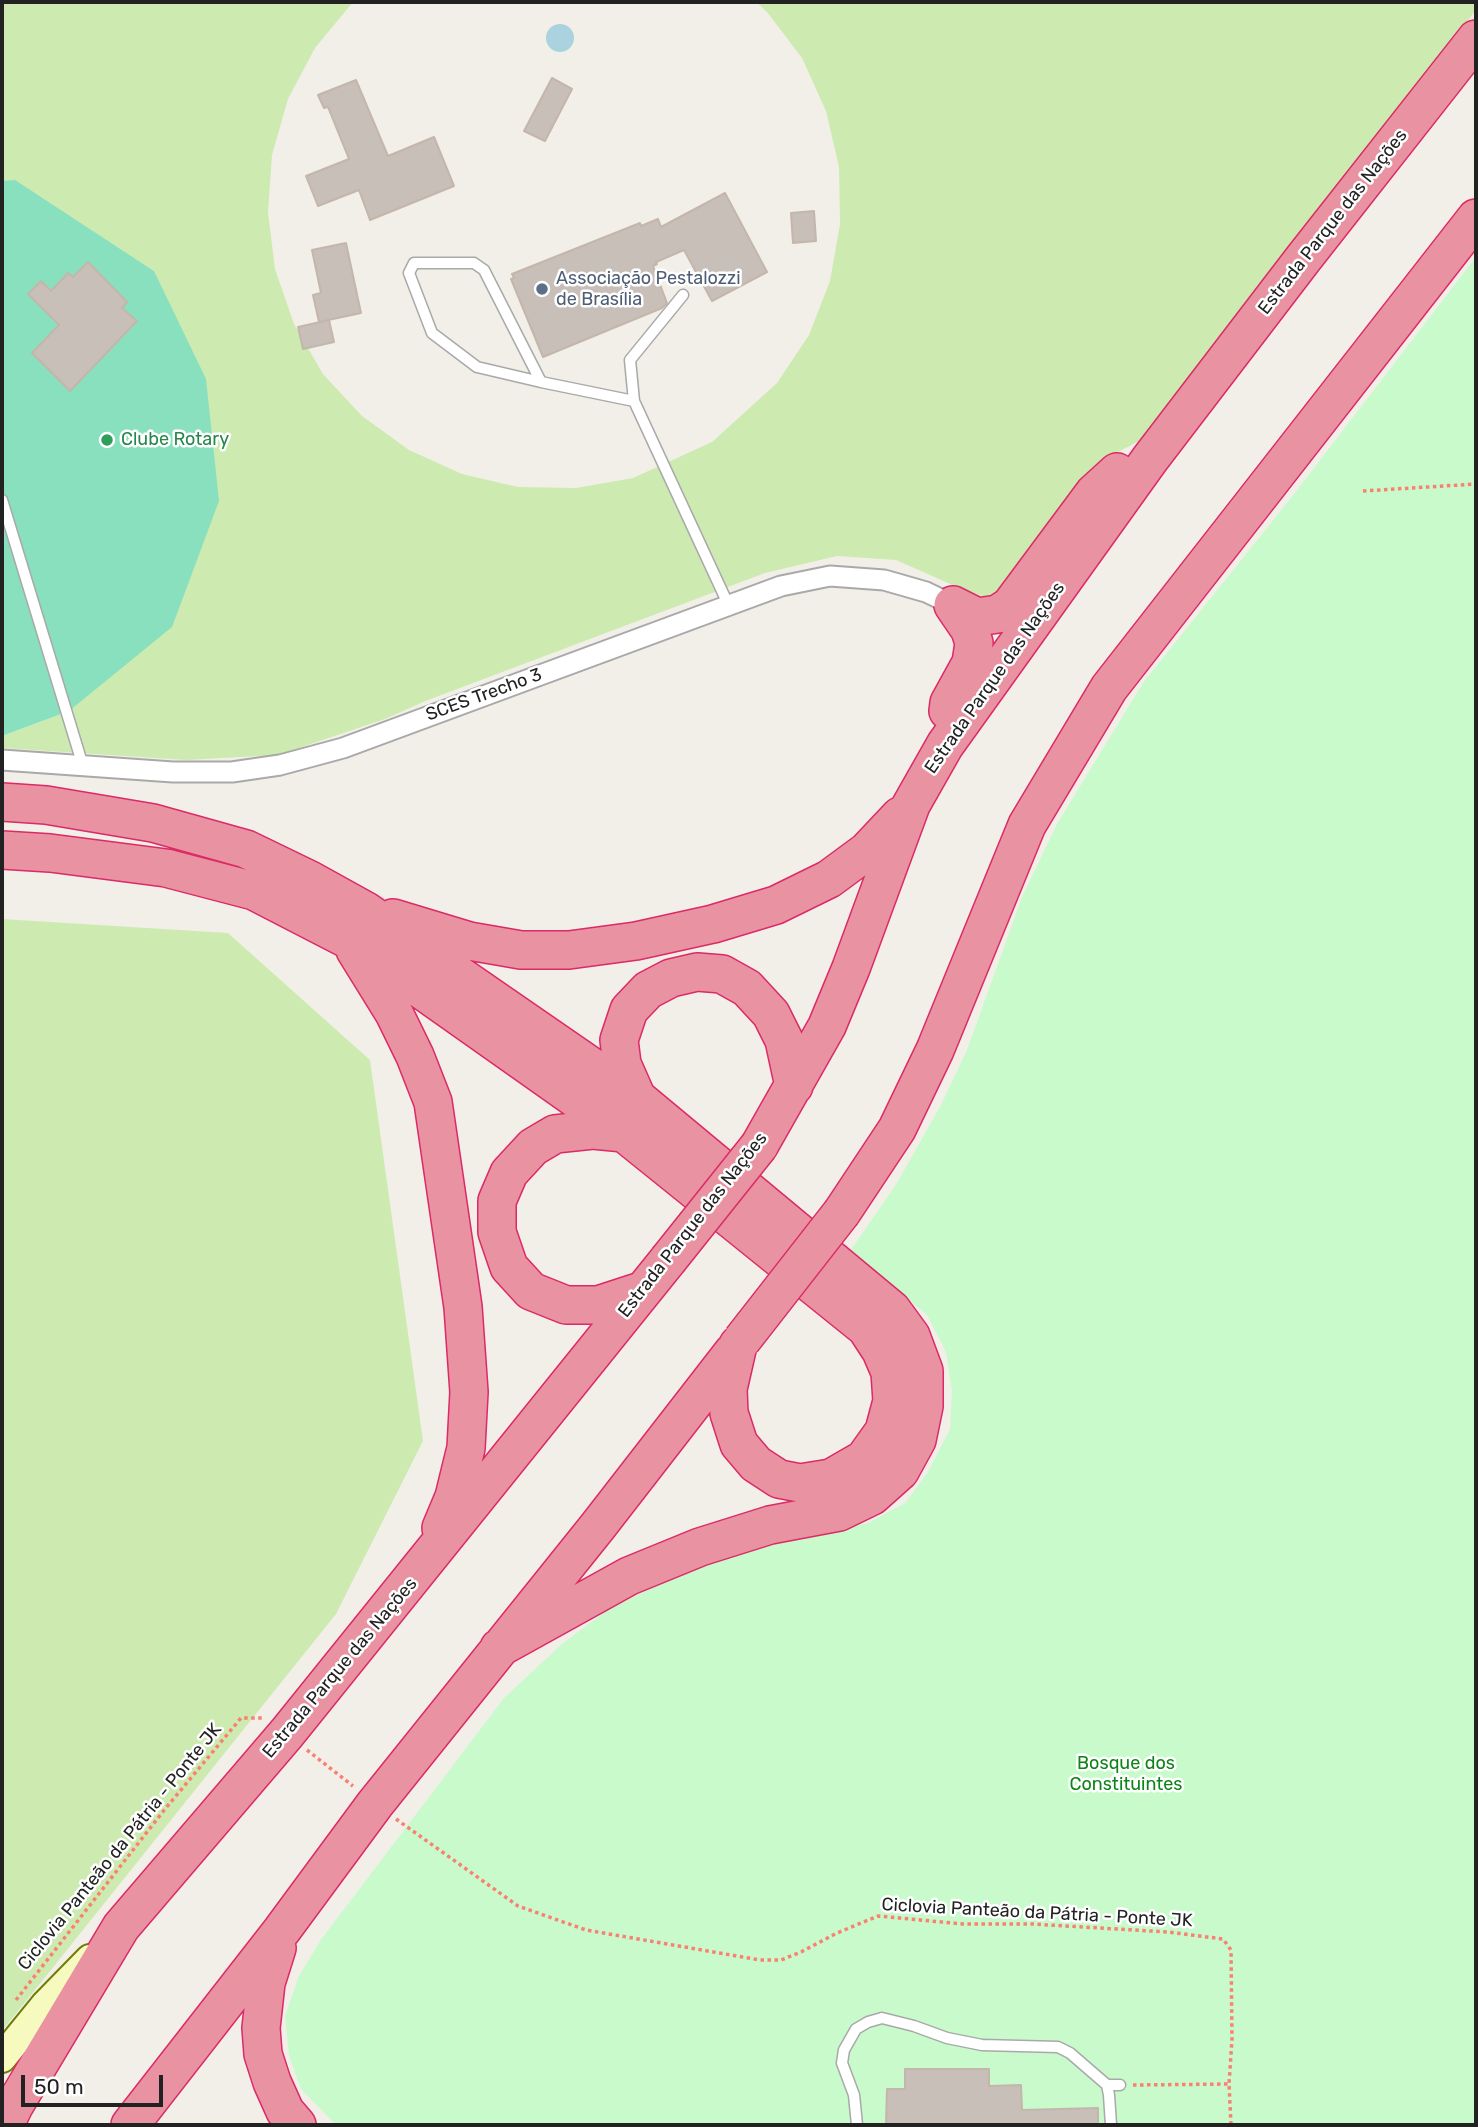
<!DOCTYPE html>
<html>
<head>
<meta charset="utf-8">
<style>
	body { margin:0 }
	#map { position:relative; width:1478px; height:2127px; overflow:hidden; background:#f2efe9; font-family:Rubik,sans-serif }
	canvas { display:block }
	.frame { position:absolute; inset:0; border:4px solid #222; pointer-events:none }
	.scale { position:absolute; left:21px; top:2075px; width:142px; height:32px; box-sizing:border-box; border:4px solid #222; border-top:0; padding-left:9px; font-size:21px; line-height:24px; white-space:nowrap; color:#222; -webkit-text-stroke:5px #fff; paint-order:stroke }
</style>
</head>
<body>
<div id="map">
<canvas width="1478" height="2127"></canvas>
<div class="frame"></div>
<div class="scale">50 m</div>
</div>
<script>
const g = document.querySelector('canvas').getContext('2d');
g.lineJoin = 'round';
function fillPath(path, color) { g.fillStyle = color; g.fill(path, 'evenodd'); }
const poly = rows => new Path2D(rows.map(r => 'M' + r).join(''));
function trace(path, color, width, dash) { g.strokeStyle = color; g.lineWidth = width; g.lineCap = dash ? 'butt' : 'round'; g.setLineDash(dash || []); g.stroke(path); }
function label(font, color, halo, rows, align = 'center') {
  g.font = font + ' Rubik,sans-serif'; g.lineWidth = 5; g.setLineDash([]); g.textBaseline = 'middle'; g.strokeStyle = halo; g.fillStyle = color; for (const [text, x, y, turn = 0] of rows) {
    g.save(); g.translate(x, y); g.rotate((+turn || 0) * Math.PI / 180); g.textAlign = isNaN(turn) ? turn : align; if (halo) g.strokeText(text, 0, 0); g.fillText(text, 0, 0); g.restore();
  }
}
fillPath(poly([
	[2,2,353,2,315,48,288,99,272,155,268,212,275,269,294,324,323,374,362,416,409,450,462,474,518,487,576,488,633,478,712,442,777,383,809,335,830,281,840,224,839,167,826,111,802,58,767,12,756,2,1476,2,1476,10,1149,436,1104,459,991,599,957,587,896,560,837,556,765,573,428,700,385,719,278,755,186,760,2,748,2,736,69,711,154,271,15,181,2,181],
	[2,919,228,933,370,1060,423,1441,336,1614,2,2031]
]), '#cdebb0');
fillPath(poly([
	[1476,257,1476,2125,336,2125,301,2089,289,2056,285,2016,299,1976,320,1941,504,1698,562,1644,606,1611,678,1574,757,1547,868,1523,905,1503,928,1472,950,1429,952,1391,946,1352,927,1315,850,1251,895,1186,940,1107,967,1050,1022,897,1057,824,1143,683,1294,494]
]), '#c8facc');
fillPath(poly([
	[15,180,154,271,206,379,219,501,172,627,69,711,2,736,2,181]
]), '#88e0be');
fillPath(poly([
	'546 38a14 14 0 1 1 28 0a14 14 0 1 1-28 0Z'
]), '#aad3df');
const building = poly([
	[552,78,572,89,545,141,524,131,552,78],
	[356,80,388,156,434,137,454,186,370,220,359,190,318,206,306,176,349,159,328,107,324,108,318,95,356,80],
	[725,193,767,272,712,301,684,250,656,262,657,264,653,266,667,303,662,308,543,357,511,279,514,278,512,274,640,223,641,226,658,219,661,227,725,193],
	[814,211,816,241,793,243,791,213,814,211],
	[346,243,361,313,319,322,313,295,321,293,312,250,346,243],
	[88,262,127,302,122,308,137,321,70,391,32,353,59,325,28,294,41,281,51,291,68,273,73,277,88,262],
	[329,320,334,342,303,349,298,327,329,320],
	[905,2069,989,2069,989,2086,1021,2085,1022,2110,1098,2108,1098,2125,886,2125,887,2089,905,2089,905,2069]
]);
fillPath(building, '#c7bfb8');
trace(building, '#c4b6ab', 2);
const lane = poly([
	[683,295,630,360,634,401,728,604],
	[541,382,484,270,474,263,414,263,409,273,432,333,477,367,541,382,634,401],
	[2,500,83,766],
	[857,2125,854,2095,842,2063,844,2050,856,2029,868,2022,882,2018,914,2026,947,2038,982,2045,1058,2047,1070,2053,1107,2085],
	[1111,2125,1109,2095,1107,2085,1120,2085]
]);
const street = poly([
	[2,760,173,772,232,772,280,765,343,748,781,586,830,576,884,580,926,592,953,605]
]);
const secondary = poly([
	[2,2058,45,2005,90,1959]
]);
const highway = poly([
	[953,605,977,617,998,614,1010,606,1094,493,1117,472],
	[948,711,949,703,971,663,974,643,970,630,953,605],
	[2,802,46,805,153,823,246,849,310,880,366,911,637,1098,892,1310,911,1336,924,1371,924,1406,917,1440,900,1471,872,1496,839,1512,770,1525,700,1547,629,1576,499,1648],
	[2,850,50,853,166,868,254,891,349,940,399,974,624,1133,866,1328,881,1351,890,1372,892,1401,884,1431,864,1459,831,1478,800,1483,779,1479,756,1464,739,1444,729,1413,728,1389,738,1345],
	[393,918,469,941,521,950,569,950,636,941,713,924,776,905,829,879,867,851,900,816],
	[355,950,394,1013,415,1056,433,1102,463,1307,469,1392,466,1448,454,1497,441,1528],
	[637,1098,622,1064,619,1040,629,1010,648,990,671,978,697,972,722,974,747,988,771,1014,784,1040,794,1086],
	[624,1133,593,1130,555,1134,533,1147,509,1173,497,1201,497,1232,509,1267,531,1291,566,1305,598,1305,641,1291],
	[759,1146,827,1026,851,968,911,805,945,745,1150,459,1303,259,1476,39],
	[842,1212,897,1129,935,1050,1027,825,1109,688,1476,218],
	[277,1948,266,1983,261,2028,263,2054,272,2082,285,2111,297,2125],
	[5,2125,14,2106,121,1927,287,1733,668,1260],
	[130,2125,282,1930,375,1804,598,1526,733,1352]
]);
trace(lane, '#a9a9a9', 13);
trace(street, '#a9a9a9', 23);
trace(secondary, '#707d05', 32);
trace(highway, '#dc2a67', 40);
trace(poly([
	[1363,491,1476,484],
	[307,1750,353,1786],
	[396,1819,518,1906,586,1930,760,1960,781,1960,801,1952,837,1933,878,1916,963,1924,1032,1924,1168,1932,1223,1939,1231,1950,1232,2039,1229,2084,1231,2125],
	[16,2000,165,1809,241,1718,264,1718],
	[1133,2085,1229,2084]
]), '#fa8072', 3.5, [3.5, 3.5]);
trace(lane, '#fff', 10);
trace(street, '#fff', 19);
trace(secondary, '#f7fabf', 28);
trace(highway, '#e892a2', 37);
const highwayBridge = poly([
	[668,1260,759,1146],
	[742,1340,842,1212]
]);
trace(highwayBridge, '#dc2a67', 40, []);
trace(highwayBridge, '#e892a2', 37);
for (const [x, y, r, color] of [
	[542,289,7,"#5c6f8a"],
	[107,440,7,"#2e9e5b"]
]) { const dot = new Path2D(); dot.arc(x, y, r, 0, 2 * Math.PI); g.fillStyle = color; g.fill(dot); trace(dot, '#fff', 2.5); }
label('18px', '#222', '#fff', [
	["Estrada Parque das Nações",1333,222,-52],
	["Estrada Parque das Nações",995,678,-55],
	["SCES Trecho 3",484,695,-20],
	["Estrada Parque das Nações",693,1225,-52],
	["Estrada Parque das Nações",340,1668,-50],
	["Ciclovia Panteão da Pátria - Ponte JK",120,1847,-51],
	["Ciclovia Panteão da Pátria - Ponte JK",1037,1913,3]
]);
label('18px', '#4e5e75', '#fff', [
	["Associação Pestalozzi",556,279],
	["de Brasília",556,300]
], 'left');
label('18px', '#27864d', '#fff', [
	["Clube Rotary",121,440]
], 'left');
label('18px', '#0c8416', '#fff', [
	["Bosque dos",1126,1764],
	["Constituintes",1126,1785]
]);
</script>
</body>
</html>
